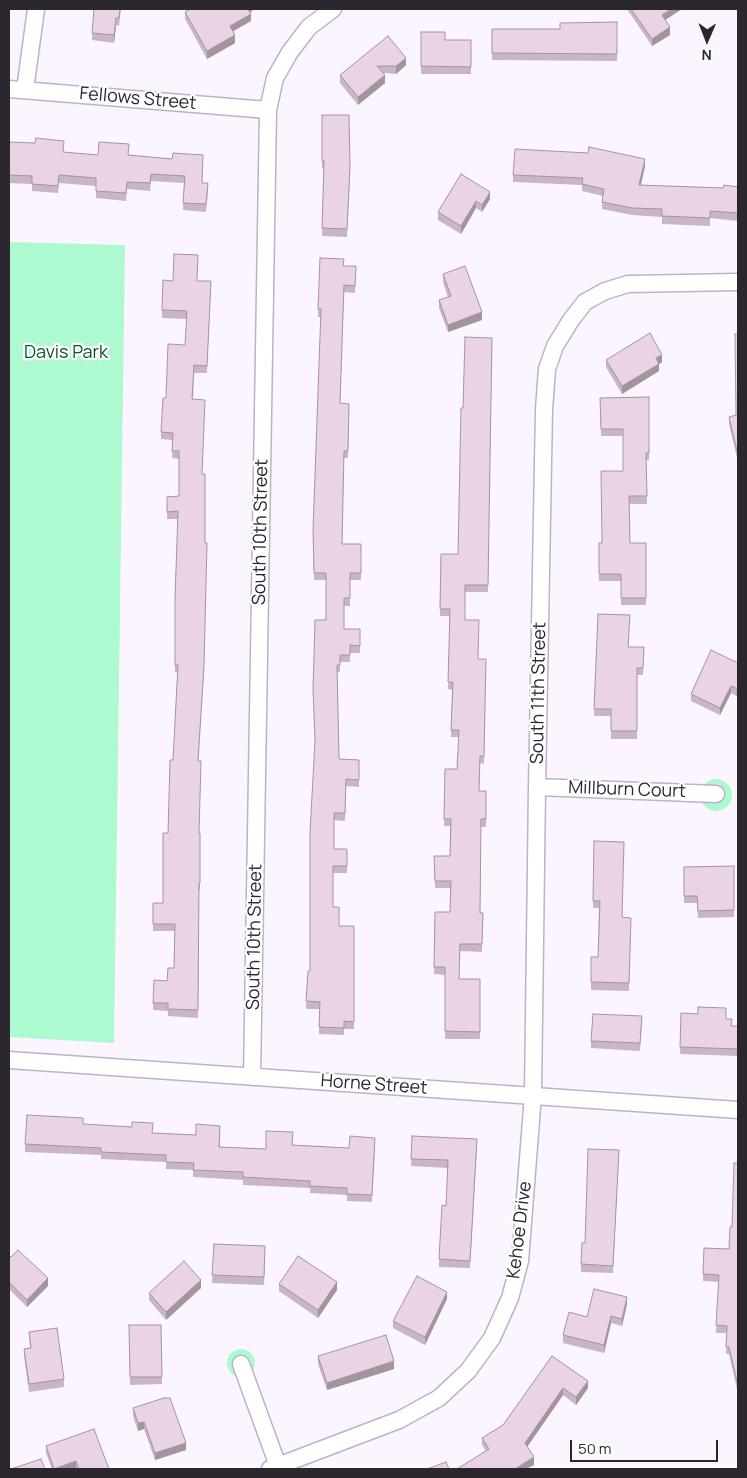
<!DOCTYPE html>
<html>
<head>
<meta charset="utf-8">
<style>
	body { margin:0 }
	#map { position:relative; width:747px; height:1478px; overflow:hidden; background:#fbf5ff; font-family:Manrope,sans-serif }
	canvas { display:block }
	.frame { position:absolute; inset:0; border:10px solid #2c272f; pointer-events:none }
	.north { position:absolute; left:682px; top:15px; width:50px; height:50px; -webkit-text-stroke:4px #fff; paint-order:stroke; rotate:181deg; font-size:14px; font-weight:700; line-height:20px; text-align:center; color:#2c272f }
	.north::after { content:''; display:block; margin:auto; width:18px; height:22px; background:#2c272f; clip-path:polygon(50% 0,100% 100%,50% 72%,0 100%) }
	.scale { position:absolute; left:570px; top:1440px; width:148px; height:22px; box-sizing:border-box; border:2px solid #2c272f; border-top:0; padding-left:6px; font-size:15px; line-height:18px; white-space:nowrap; color:#2c272f; -webkit-text-stroke:4px #fff; paint-order:stroke }
</style>
</head>
<body>
<div id="map">
<canvas width="747" height="1478"></canvas>
<div class="frame"></div>
<div class="north">N</div>
<div class="scale">50 m</div>
</div>
<script>
const g = document.querySelector('canvas').getContext('2d');
g.lineJoin = 'round';
function fillPath(path, color) { g.fillStyle = color; g.fill(path, 'evenodd'); }
const poly = rows => new Path2D(rows.map(r => 'M' + r).join(''));
function trace(path, color, width, dash) { g.strokeStyle = color; g.lineWidth = width; g.lineCap = dash ? 'butt' : 'round'; g.setLineDash(dash || []); g.stroke(path); }
function label(font, color, halo, rows, align = 'center') {
  g.font = font + ' Manrope,sans-serif'; g.lineWidth = 4.5; g.setLineDash([]); g.textBaseline = 'middle'; g.strokeStyle = halo; g.fillStyle = color; for (const [text, x, y, turn = 0] of rows) {
    g.save(); g.translate(x, y); g.rotate((+turn || 0) * Math.PI / 180); g.textAlign = isNaN(turn) ? turn : align; if (halo) g.strokeText(text, 0, 0); g.fillText(text, 0, 0); g.restore();
  }
}
fillPath(poly([
	[9,242,125,245,114,1043,9,1037],
	'700 795a16 16 0 1 1 32 0a16 16 0 1 1-32 0Z',
	'227 1363a14 14 0 1 1 28 0a14 14 0 1 1-28 0Z'
]), '#adfad0');
const minor = poly([
	[9,89,268,110],
	[25,90,36,9],
	[537,787,716,794],
	[9,1060,738,1110],
	[252,1077,268,110,275,78,290,52,309,27,333,9],
	[241,1364,278,1466],
	[270,1469,399,1420,439,1398,468,1371,492,1338,510,1298,520,1261,533,1095,537,787,544,409,547,369,555,346,571,320,585,302,605,291,628,284,738,282]
]);
trace(minor, '#bfb1c7', 19);
trace(minor, '#fff', 16);
fillPath(poly([
	[94,9,121,9,119,26,116,25,114,43,92,40,92,33],
	[190,9,254,9,250,13,251,21,233,31,235,43,207,59,185,19,185,12],
	[627,9,682,9,665,20,670,35,652,46],
	[617,22,617,61,492,60,492,29,560,29],
	[421,32,445,40,471,40,471,74,421,74],
	[388,36,406,65,396,74,384,73,385,83,358,105,340,83,340,75],
	[322,115,350,174,347,237,322,236,324,168,322,168],
	[9,142,64,152,98,155,129,155,203,162,202,183,208,191,206,212,183,210,184,183,151,181,150,191,127,189,126,201,96,198,96,186,59,183,58,193,32,191,32,184,9,183],
	[645,166,641,185,723,188,738,187,738,221,710,218,710,226,662,224,662,217,632,215,602,209,602,202,603,196,582,191,582,185,513,182,513,175],
	[461,174,490,199,482,212,476,208,461,234,438,220,438,212],
	[344,266,356,274,355,293,344,292,340,403,349,404,348,458,344,458,342,544,361,544,361,580,350,580,350,606,344,606,344,629,360,629,360,653,350,653,350,662,340,662,340,672,337,672,339,759,359,760,359,787,346,786,345,821,334,820,334,849,347,849,347,873,333,873,333,907,339,926,354,926,354,1029,344,1029,344,1035,319,1034,319,1009,306,1009,308,971,310,971,326,620,326,580,314,580,313,530,321,317,318,317,318,309],
	[443,274,482,320,448,332,439,308,439,300,448,297,443,282],
	[197,281,211,281,207,373,194,373,193,399,202,474,204,672,198,761,199,833,200,833,200,890,199,890,198,1018,168,1016,168,1011,153,1010,154,980,167,981,174,968,175,931,153,931,153,903,163,903,173,760,178,672,175,672,175,599,178,519,167,519,167,497,179,496,179,459,172,458,172,440,161,439,161,432,166,398,185,345,187,319,162,318,162,310],
	[738,334,738,462,729,424,729,417,736,415],
	[492,338,488,592,465,592,465,620,478,659,486,659,484,764,480,763,479,791,486,791,486,827,481,827,480,913,483,913,482,952,460,951,459,979,480,979,480,1039,445,1039,445,975,434,974,435,912,450,912,450,888,435,888,434,856,450,856,450,826,444,826,445,769,457,769,459,737,451,737,452,690,448,689,450,616,440,616,441,554,458,554,463,408],
	[606,360,662,362,659,364,659,371,622,394,606,367],
	[649,397,649,460,646,460,647,504,629,504,630,543,646,543,646,605,621,605,621,581,599,581,599,543,602,543,623,471,623,436,601,436,600,398],
	[598,614,629,647,644,647,643,675,637,675,637,739,611,739,611,716,594,716],
	[738,663,738,697,731,693,720,715,691,701,691,694],
	[594,841,622,917,631,918,629,991,591,990,591,957,598,957,599,908,593,908],
	[734,866,734,917,698,918,697,903,684,903,684,867],
	[681,1013,726,1019,732,1026,738,1026,738,1056,680,1054],
	[642,1023,640,1051,591,1048,591,1041],
	[83,1124,152,1133,196,1135,220,1133,220,1147,266,1149,292,1145,349,1148,375,1145,372,1202,347,1201,347,1195,310,1193,310,1188,243,1185,243,1180,193,1177,193,1170,166,1169,166,1162,101,1159,101,1155,25,1152,25,1144],
	[412,1136,477,1146,470,1268,439,1267,439,1259,446,1206,448,1168,411,1166],
	[619,1150,613,1273,581,1272,581,1264],
	[738,1163,738,1393,729,1354,726,1354,727,1333,716,1333,719,1282,703,1281,704,1248,729,1249,732,1227],
	[214,1244,265,1246,264,1285,212,1283],
	[9,1255,48,1286,27,1307,9,1289],
	[279,1284,337,1290,318,1318,279,1291],
	[201,1288,166,1320,149,1300,149,1293],
	[447,1299,425,1345,393,1328,393,1321],
	[627,1304,622,1326,611,1323,604,1353,563,1343,563,1335,587,1317],
	[129,1325,161,1325,162,1384,130,1385],
	[29,1332,64,1379,64,1387,29,1392,24,1356,24,1349,30,1348],
	[318,1356,394,1369,327,1390,318,1364],
	[552,1356,588,1388,576,1405,563,1395,527,1447,534,1465,526,1469,457,1469,486,1451,482,1445,482,1438,503,1425],
	[133,1408,186,1450,155,1460,144,1429,138,1431,133,1416],
	[46,1446,109,1469,77,1469,76,1468,74,1469,52,1469,46,1453]
]), '#c9b5c5');
fillPath(poly([
	[247,9,254,9,247,15],
	[671,9,682,9,662,22,662,15],
	[251,14,251,21,230,33,230,26],
	[116,18,116,25,114,43,114,35],
	[670,27,670,35,652,46,652,39],
	[235,35,235,43,207,59,207,51],
	[406,58,406,65,396,74,396,66],
	[385,75,385,83,358,105,358,97],
	[645,159,645,166,639,193,639,185],
	[490,192,490,199,482,212,482,205],
	[476,201,476,208,461,234,461,226],
	[482,312,482,320,448,332,448,325],
	[662,355,662,362,656,366,656,358],
	[659,364,659,371,622,394,622,386],
	[731,686,731,693,720,715,720,708],
	[48,1278,48,1286,27,1307,27,1300],
	[201,1280,201,1288,166,1320,166,1312],
	[337,1282,337,1290,318,1318,318,1310],
	[447,1292,447,1299,425,1345,425,1337],
	[627,1297,627,1304,622,1326,622,1319],
	[611,1316,611,1323,604,1353,604,1345],
	[394,1361,394,1369,327,1390,327,1383],
	[588,1381,588,1388,576,1405,576,1397],
	[563,1388,563,1395,525,1450,525,1443],
	[144,1422,144,1429,138,1431,138,1423],
	[186,1443,186,1450,155,1460,155,1453],
	[534,1457,534,1465,526,1469,515,1469],
	[76,1461,76,1468,74,1469,54,1469]
]), '#a494a0');
const building = poly([
	[94,9,120,9,119,18,116,18,114,35,92,33,94,9],
	[190,9,248,9,251,14,230,26,235,35,207,51,185,12,190,9],
	[631,9,671,9,662,15,670,27,652,39,631,9],
	[617,22,617,54,492,53,492,29,560,29,560,23,617,22],
	[421,32,445,32,445,40,471,40,471,67,421,66,421,32],
	[388,36,406,58,396,66,377,66,385,75,358,97,340,75,388,36],
	[322,115,349,115,350,166,347,229,322,228,324,161,322,161,322,115],
	[36,138,64,141,63,152,98,155,99,142,129,144,128,155,172,159,173,153,203,155,202,183,208,183,206,204,183,203,185,176,151,174,150,183,127,182,126,193,96,191,96,178,59,175,58,186,32,184,32,176,9,175,9,142,35,143,36,138],
	[589,147,645,159,639,185,723,188,724,185,738,187,738,213,710,211,710,218,662,216,662,209,632,208,602,202,604,189,582,184,583,178,513,175,515,149,588,153,589,147],
	[461,174,490,192,482,205,476,201,461,226,438,212,461,174],
	[174,254,198,255,197,281,211,281,207,366,194,365,192,399,205,400,202,474,205,474,205,543,207,543,204,665,198,761,201,761,199,833,200,833,200,883,199,883,198,1010,168,1009,168,1003,153,1003,154,980,167,981,168,968,174,968,175,924,153,924,153,903,163,903,163,833,168,833,170,760,173,760,178,665,175,665,175,599,178,511,167,512,167,497,179,496,179,451,172,451,173,433,161,432,163,398,166,398,168,344,185,345,187,311,162,310,163,280,173,281,174,254],
	[320,258,344,259,343,266,356,266,355,286,344,285,340,403,349,404,348,451,344,451,342,544,361,544,361,573,350,573,350,598,344,598,344,629,360,629,360,646,350,645,350,655,340,655,340,665,337,665,339,759,359,760,359,780,346,779,345,813,334,813,334,849,347,849,347,866,333,866,333,907,339,907,339,926,354,926,354,1022,344,1021,344,1028,319,1027,320,1002,306,1001,308,971,310,971,310,833,315,740,313,689,315,620,326,620,326,573,314,573,313,530,321,309,318,309,320,258],
	[465,266,482,312,448,325,439,300,451,296,443,274,465,266],
	[650,333,662,355,656,358,659,364,622,386,606,360,650,333],
	[735,334,738,334,738,455,729,417,736,415,735,334],
	[465,337,492,338,488,585,465,585,465,620,479,620,478,659,486,659,484,756,480,756,479,791,486,791,486,819,481,819,480,913,483,913,482,944,460,944,459,979,480,979,480,1032,445,1031,445,967,434,967,435,912,450,912,451,881,435,881,434,856,450,856,451,819,444,819,445,769,457,769,459,730,451,730,453,682,448,682,450,609,440,609,441,554,458,554,461,408,463,408,465,337],
	[649,397,649,453,646,453,647,496,629,496,630,543,646,543,646,598,621,598,621,574,599,574,599,543,602,543,601,471,623,471,623,429,601,429,600,398,649,397],
	[598,614,630,615,628,647,644,647,643,668,637,668,637,731,611,731,611,709,594,709,598,614],
	[711,650,738,663,738,689,731,686,720,708,691,694,711,650],
	[594,841,624,842,622,917,631,918,629,983,591,982,591,957,598,957,600,901,593,901,594,841],
	[734,866,734,910,698,911,697,896,684,896,684,867,734,866],
	[698,1007,726,1008,726,1019,732,1019,731,1026,738,1026,738,1049,680,1047,681,1013,698,1014,698,1007],
	[593,1014,642,1016,640,1043,591,1041,593,1014],
	[27,1115,83,1118,83,1124,132,1127,132,1122,153,1123,152,1133,196,1135,196,1124,220,1126,219,1147,266,1149,266,1131,293,1132,292,1145,349,1148,350,1136,375,1138,372,1195,347,1194,347,1188,310,1186,310,1181,243,1177,243,1172,193,1170,194,1163,166,1162,166,1155,101,1152,101,1148,25,1144,27,1115],
	[412,1136,477,1139,470,1261,439,1259,442,1205,446,1206,448,1160,411,1159,412,1136],
	[588,1149,619,1150,613,1266,581,1264,582,1243,585,1243,588,1149],
	[734,1163,738,1163,738,1386,729,1347,726,1347,727,1326,716,1325,719,1275,703,1274,704,1248,729,1249,730,1227,732,1227,734,1163],
	[214,1244,265,1246,264,1277,212,1275,214,1244],
	[18,1250,48,1278,27,1300,9,1282,9,1255,11,1257,18,1250],
	[298,1256,337,1282,318,1310,279,1284,298,1256],
	[184,1261,201,1280,166,1312,149,1293,184,1261],
	[417,1276,447,1292,425,1337,393,1321,417,1276],
	[594,1289,627,1297,622,1319,611,1316,604,1345,563,1335,569,1312,587,1317,594,1289],
	[129,1325,161,1325,162,1377,130,1377,129,1325],
	[57,1328,64,1379,29,1384,24,1349,31,1348,29,1332,57,1328],
	[386,1335,394,1361,327,1383,318,1356,386,1335],
	[552,1356,588,1381,576,1397,563,1388,525,1443,534,1457,515,1469,457,1469,489,1449,482,1438,503,1425,552,1356],
	[164,1398,170,1398,186,1443,155,1453,144,1422,138,1423,133,1408,164,1398],
	[94,1429,109,1469,79,1469,76,1461,54,1469,46,1446,94,1429],
	[41,1459,45,1469,11,1469,41,1459],
	[446,1462,449,1469,427,1469,446,1462]
]);
fillPath(building, '#ead3e5');
trace(building, '#a494a0', 1);
label('18px', '#2c272f', '#fff', [
	["Fellows Street",138,99,5],
	["South 10th Street",261,532,-89],
	["South 11th Street",539,693,-89],
	["Millburn Court",627,790,2],
	["South 10th Street",255,937,-89],
	["Horne Street",374,1085,4],
	["Kehoe Drive",520,1230,-83]
]);
label('18px', '#095134', '#fff', [
	["Davis Park",66,353]
]);
</script>
</body>
</html>
